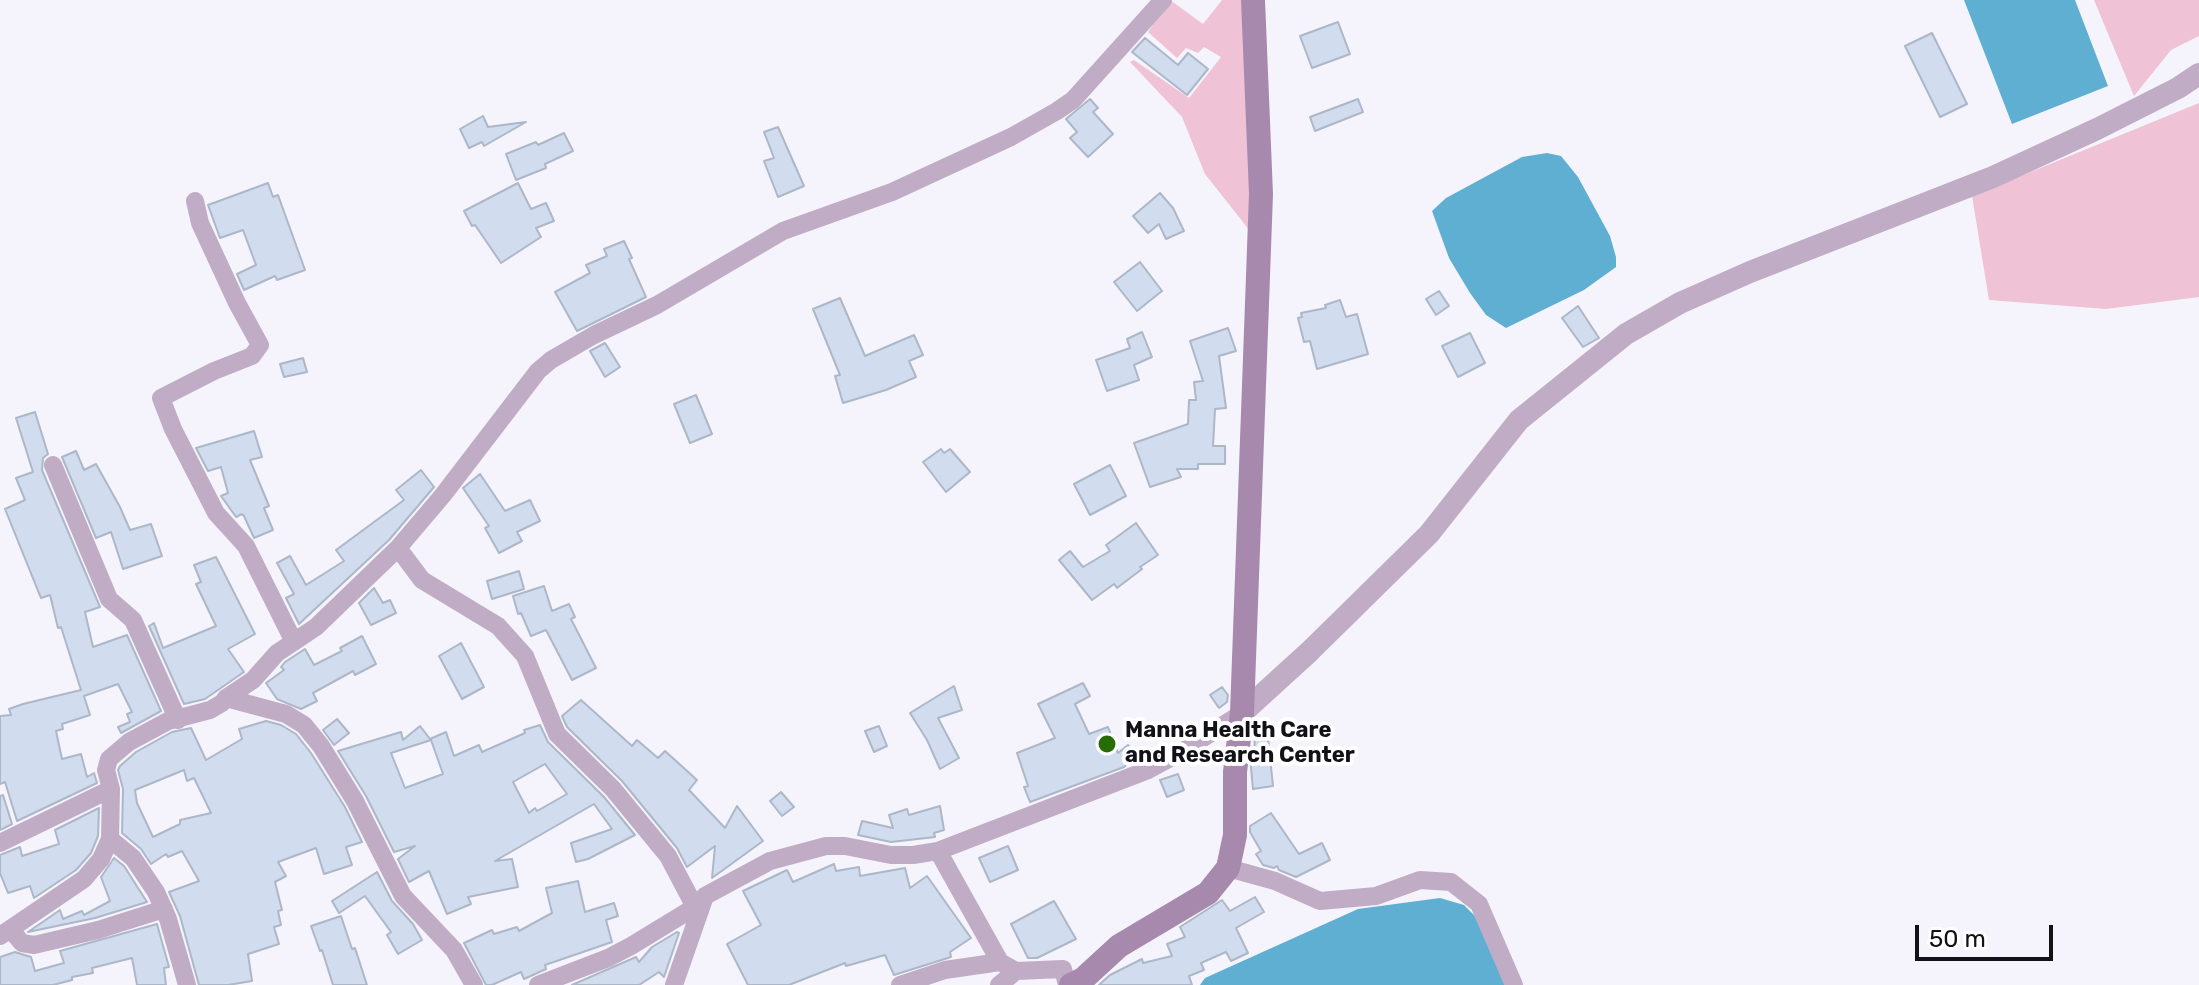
<!DOCTYPE html>
<html>
<head>
<meta charset="utf-8">
<style>
	body { margin:0 }
	#map { position:relative; width:2199px; height:985px; overflow:hidden; background:#f5f4fc; font-family:Rubik,sans-serif }
	canvas { display:block }
	.scale { position:absolute; left:1915px; top:925px; width:138px; height:36px; box-sizing:border-box; border:4px solid #111117; border-top:0; padding-left:10px; font-size:24px; line-height:28px; white-space:nowrap; color:#111117; -webkit-text-stroke:6px #fff; paint-order:stroke }
</style>
</head>
<body>
<div id="map">
<canvas width="2199" height="985"></canvas>
<div class="scale">50 m</div>
</div>
<script>
const g = document.querySelector('canvas').getContext('2d');
g.lineJoin = 'round';
function fillPath(path, color) { g.fillStyle = color; g.fill(path, 'evenodd'); }
const poly = rows => new Path2D(rows.map(r => 'M' + r).join(''));
function trace(path, color, width, dash) { g.strokeStyle = color; g.lineWidth = width; g.lineCap = dash ? 'butt' : 'round'; g.setLineDash(dash || []); g.stroke(path); }
function label(font, color, halo, rows, align = 'center') {
  g.font = font + ' Rubik,sans-serif'; g.lineWidth = 8; g.setLineDash([]); g.textBaseline = 'middle'; g.strokeStyle = halo; g.fillStyle = color; for (const [text, x, y, turn = 0] of rows) {
    g.save(); g.translate(x, y); g.rotate((+turn || 0) * Math.PI / 180); g.textAlign = isNaN(turn) ? turn : align; if (halo) g.strokeText(text, 0, 0); g.fillText(text, 0, 0); g.restore();
  }
}
fillPath(poly([
	[1170,0,1203,24,1222,0,1249,0,1254,236,1205,174,1182,117,1130,62,1134,60,1189,98,1221,57,1204,47,1198,53,1186,48,1177,58,1148,32],
	[2094,0,2199,0,2199,36,2171,50,2134,96],
	[2199,103,2199,297,2106,309,1989,300,1972,196]
]), '#f0c2d6');
fillPath(poly([
	[1964,0,2075,0,2108,86,2012,124],
	[1547,153,1561,156,1578,177,1610,236,1616,257,1616,267,1584,290,1506,328,1486,315,1470,293,1449,258,1432,211,1446,198,1522,157],
	[1440,898,1464,905,1478,919,1507,985,1200,985,1205,978,1358,909]
]), '#5fafd3');
const building = poly([
	[1338,22,1350,54,1312,68,1300,36,1338,22],
	[1932,33,1967,104,1940,117,1905,46,1932,33],
	[1145,38,1178,65,1188,53,1208,69,1187,95,1132,52,1145,38],
	[1090,99,1098,108,1093,112,1113,134,1088,157,1070,138,1077,132,1066,119,1090,99],
	[1358,99,1363,112,1315,131,1310,117,1358,99],
	[483,116,488,127,526,122,484,146,482,142,469,148,460,129,483,116],
	[778,127,804,186,778,197,764,161,774,158,764,132,778,127],
	[564,133,573,151,545,164,546,168,516,180,506,154,536,142,538,145,564,133],
	[268,183,273,197,278,195,305,270,277,280,275,276,244,290,237,274,256,265,243,230,220,238,208,205,268,183],
	[518,183,531,209,546,203,554,221,536,228,541,237,501,263,475,225,472,226,464,211,518,183],
	[1160,193,1173,208,1184,231,1166,239,1159,224,1148,233,1133,216,1160,193],
	[624,241,632,258,629,259,646,297,577,331,555,292,590,273,586,265,607,256,604,249,624,241],
	[1140,262,1162,291,1137,311,1114,282,1140,262],
	[1439,291,1449,306,1436,315,1426,299,1439,291],
	[840,298,865,356,914,335,923,355,909,361,916,377,886,390,843,403,835,376,840,375,813,309,840,298],
	[1340,300,1346,317,1357,314,1368,354,1317,369,1310,341,1304,342,1298,318,1302,317,1301,313,1326,308,1325,305,1340,300],
	[1578,306,1599,338,1583,347,1562,318,1578,306],
	[1228,328,1236,351,1219,356,1226,408,1215,409,1213,446,1225,446,1225,464,1198,464,1198,469,1177,469,1181,477,1150,487,1134,443,1188,424,1189,400,1196,400,1194,382,1203,381,1190,341,1228,328],
	[1142,332,1152,357,1134,365,1139,380,1107,391,1096,360,1130,348,1127,339,1142,332],
	[1470,333,1485,363,1458,377,1442,346,1470,333],
	[605,343,620,367,605,377,590,351,605,343],
	[303,358,307,372,284,377,280,364,303,358],
	[696,395,712,434,690,443,674,404,696,395],
	[35,412,48,454,43,458,42,470,100,607,85,612,93,647,127,635,161,711,121,733,118,727,130,722,127,714,132,712,118,684,84,696,90,715,62,724,63,729,56,731,62,759,81,754,87,777,94,773,97,783,17,821,5,782,0,784,0,716,11,715,9,709,23,704,81,690,61,627,58,628,50,595,41,598,5,509,25,500,16,478,33,472,16,418,35,412],
	[254,431,262,457,250,460,269,506,264,508,273,530,254,538,244,516,242,514,236,517,221,496,228,493,221,467,208,471,196,448,254,431],
	[941,449,944,453,950,449,970,472,946,492,923,462,941,449],
	[76,451,84,470,96,464,120,507,130,530,151,524,162,556,123,569,111,532,96,538,62,457,76,451],
	[1110,465,1126,496,1090,515,1074,484,1110,465],
	[421,470,434,487,389,540,299,624,286,598,294,594,277,563,290,556,306,585,344,561,336,550,404,500,396,490,421,470],
	[480,474,505,511,530,500,540,521,517,532,522,541,499,553,485,528,489,526,463,488,480,474],
	[1136,523,1158,555,1140,567,1142,569,1117,588,1114,584,1092,600,1059,560,1070,551,1083,567,1110,551,1106,545,1136,523],
	[216,557,255,634,228,649,244,672,205,699,184,704,149,626,154,623,163,648,216,626,196,584,201,582,194,565,216,557],
	[519,571,524,589,492,599,487,581,519,571],
	[544,586,552,611,569,604,575,617,571,619,596,668,572,680,546,630,531,636,521,613,518,614,513,596,544,586],
	[374,588,383,603,390,600,396,613,371,625,359,603,374,588],
	[362,636,376,664,355,675,353,671,313,693,317,701,301,709,277,699,266,683,284,670,281,667,285,662,305,649,314,665,342,651,340,648,362,636],
	[461,643,484,687,462,699,439,656,461,643],
	[1083,683,1090,696,1075,704,1089,734,1108,727,1118,753,1128,745,1137,756,1124,767,1030,802,1024,787,1028,786,1017,753,1055,738,1038,704,1083,683],
	[954,686,962,710,938,718,959,758,940,769,927,740,910,713,954,686],
	[1222,687,1228,695,1227,702,1219,708,1210,695,1222,687],
	[581,700,632,746,637,740,658,758,665,751,697,780,689,790,725,828,737,806,763,841,712,878,715,846,687,867,677,848,622,781,567,727,562,716,581,700],
	[337,719,349,733,334,745,323,730,337,719],
	[266,721,281,725,296,734,311,753,345,807,362,842,346,847,352,865,324,874,316,848,278,862,286,876,275,882,282,910,278,911,281,925,274,927,279,944,248,954,252,981,228,985,199,985,180,916,169,892,199,881,182,851,168,857,166,854,151,864,141,849,122,833,123,789,118,770,120,766,136,752,172,732,191,728,206,760,242,739,239,729,266,721],
	[184,770,187,781,194,778,211,813,180,820,180,824,153,837,137,803,135,790,184,770],
	[540,725,548,742,604,797,635,835,588,859,576,862,571,843,612,829,594,804,495,861,512,859,518,887,468,897,471,904,447,914,429,871,409,882,398,859,415,846,394,852,366,796,338,751,401,732,403,740,420,726,430,739,446,732,454,756,479,745,482,752,525,733,524,730,540,725],
	[431,740,443,774,405,788,391,753,431,740],
	[545,764,567,794,537,811,535,808,529,813,513,782,545,764],
	[879,726,887,746,874,752,865,731,879,726],
	[1267,729,1273,786,1253,789,1251,768,1251,762,1254,762,1255,730,1267,729],
	[1178,774,1184,790,1167,797,1160,780,1178,774],
	[781,792,794,807,782,816,770,801,781,792],
	[3,795,12,824,0,830,0,796,3,795],
	[940,806,944,830,934,833,935,837,891,842,858,835,862,821,893,828,889,815,907,809,909,815,940,806],
	[99,808,98,836,91,853,76,870,34,898,30,886,8,893,0,873,0,855,20,847,22,856,59,844,55,830,99,808],
	[1271,813,1299,854,1322,843,1330,860,1296,877,1279,870,1277,866,1274,868,1263,865,1256,854,1261,851,1250,832,1250,826,1271,813],
	[1008,846,1018,870,990,882,979,858,1008,846],
	[114,858,124,866,147,902,95,918,28,932,60,910,63,919,82,911,84,915,110,901,101,877,114,858],
	[834,864,836,871,859,867,860,876,905,868,910,888,927,876,971,938,950,952,951,957,894,975,885,955,846,966,845,963,789,985,748,985,727,944,761,925,743,891,787,870,793,882,834,864],
	[377,872,392,901,413,924,422,940,398,954,387,935,391,932,365,896,339,913,332,901,377,872],
	[578,881,585,912,614,903,618,916,606,920,612,942,545,965,546,969,524,979,521,972,492,985,486,985,464,943,492,930,494,934,517,927,519,931,552,913,546,888,578,881],
	[1255,897,1264,912,1236,928,1248,953,1231,961,1226,952,1201,963,1204,970,1189,976,1192,985,1099,985,1110,975,1142,959,1143,963,1172,956,1167,944,1185,937,1180,927,1222,900,1230,911,1255,897],
	[1054,901,1076,939,1037,958,1028,958,1011,924,1054,901],
	[341,916,352,949,355,948,367,985,333,985,322,950,320,951,311,926,341,916],
	[157,924,169,967,164,968,166,985,137,985,132,958,92,968,93,973,72,977,72,980,53,985,0,985,0,957,15,952,31,957,35,971,64,963,60,951,157,924],
	[677,932,679,933,664,977,659,972,639,985,572,985,636,957,639,962,652,947,677,932]
]);
fillPath(building, '#d1dcee');
trace(building, '#acb7c8', 2);
trace(poly([
	[195,201,200,223,237,303,260,345,252,356,214,371,161,398,173,429,216,513,246,546,294,642],
	[53,465,109,599,133,620,178,720],
	[398,548,422,580,498,626,525,656,557,734,613,789,668,856,695,907],
	[226,698,286,714,304,725,321,746,355,801,403,896,454,950,474,985],
	[110,839,133,858,156,892,168,919,187,985],
	[0,843,111,789],
	[938,851,1000,962],
	[1228,868,1275,881,1320,901,1376,896,1420,880,1451,882,1479,904,1514,985],
	[11,930,22,943,34,945,98,930,164,909],
	[0,936,84,879,101,859,110,839,111,789,106,770,109,759,129,742,168,721,210,710,222,703,226,698,253,680,277,653,316,627,398,548,443,495,538,371,551,360,594,335,657,305,783,231,892,192,1011,137,1057,111,1073,100,1163,0],
	[538,985,608,958,631,946,695,907,705,896,770,861,826,846,845,846,891,855,913,855,938,851,1148,770,1183,751,1242,713],
	[674,985,704,899],
	[900,985,945,970,1000,962,1016,971],
	[999,985,1016,971,1063,969,1067,985]
]), '#c1acc6', 18);
trace(poly([
	[1242,713,1309,652,1429,534,1519,420,1626,334,1680,303,1750,272,1993,177,2097,129,2178,88,2199,74]
]), '#c1acc6', 22);
trace(poly([
	[1071,985,1083,979,1119,946,1208,893,1228,868,1235,835,1235,772,1242,713,1261,194,1253,0]
]), '#a789ae', 24);
for (const [x, y, r, color] of [
	[1107,744,10,"#276c04"]
]) { const dot = new Path2D(); dot.arc(x, y, r, 0, 2 * Math.PI); g.fillStyle = color; g.fill(dot); trace(dot, '#fff', 3); }
label('bold 22px', '#111117', '#fff', [
	["Manna Health Care",1125,731],
	["and Research Center",1125,756]
], 'left');
</script>
</body>
</html>
